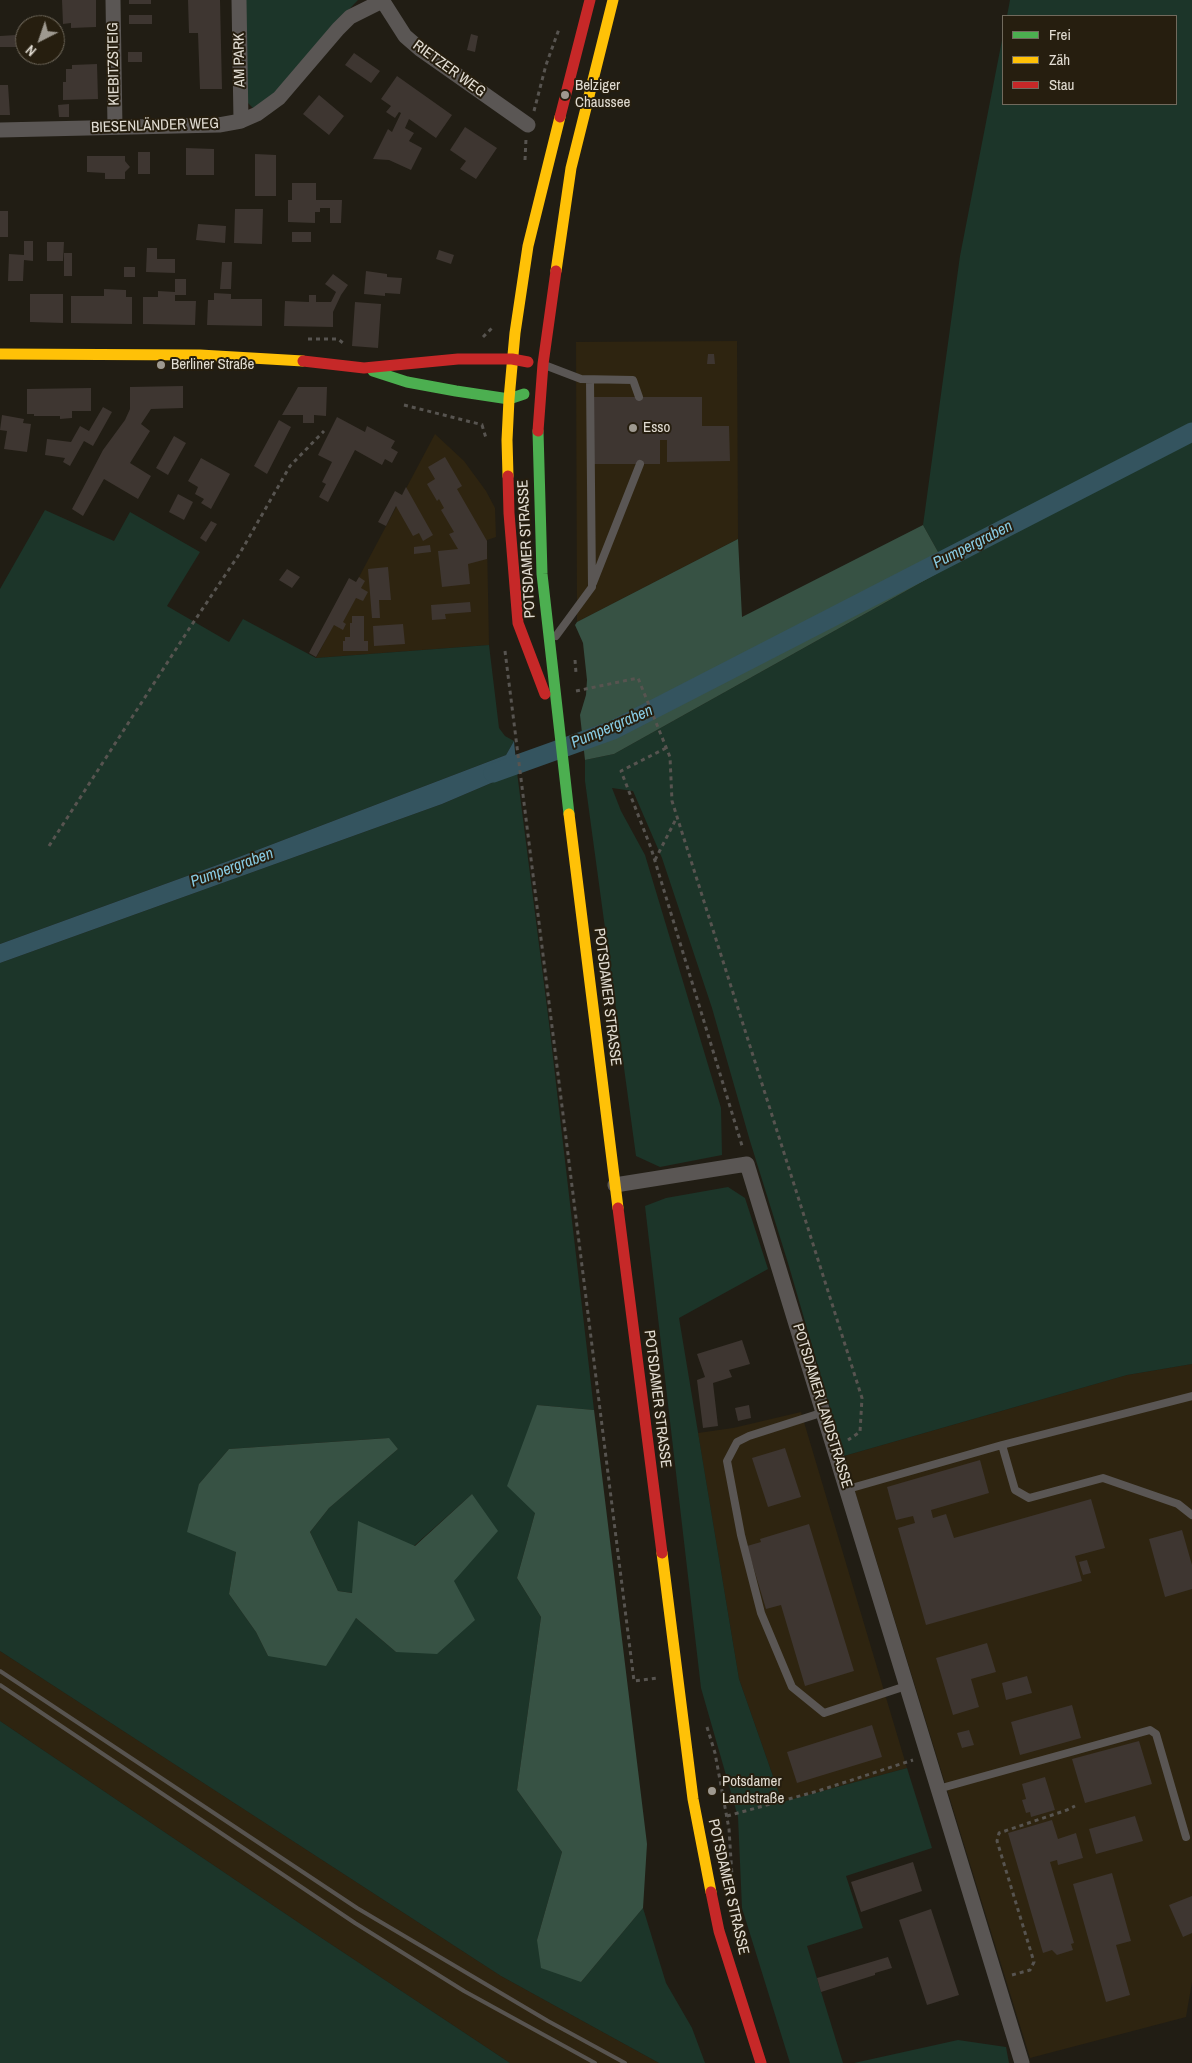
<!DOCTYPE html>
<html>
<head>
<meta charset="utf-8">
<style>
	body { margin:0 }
	#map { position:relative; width:1192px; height:2063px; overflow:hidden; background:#211d14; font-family:"Archivo Narrow",sans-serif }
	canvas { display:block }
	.legend { position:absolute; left:1002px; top:15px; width:175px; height:90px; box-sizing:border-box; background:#261e0f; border:1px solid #716a5d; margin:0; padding:6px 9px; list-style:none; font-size:15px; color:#e1dcd2 }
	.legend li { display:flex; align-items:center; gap:10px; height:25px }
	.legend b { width:25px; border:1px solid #716a5d }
	.north { position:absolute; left:15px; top:15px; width:50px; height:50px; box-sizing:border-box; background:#261e0f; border:1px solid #716a5d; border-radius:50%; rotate:221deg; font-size:14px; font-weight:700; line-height:20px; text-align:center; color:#e1dcd2 }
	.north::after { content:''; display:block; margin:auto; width:18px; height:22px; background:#9e9990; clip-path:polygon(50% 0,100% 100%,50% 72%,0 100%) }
</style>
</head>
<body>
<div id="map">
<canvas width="1192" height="2063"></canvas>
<ul class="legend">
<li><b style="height:6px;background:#4caf50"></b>Frei</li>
<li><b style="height:6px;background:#ffc107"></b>Zäh</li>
<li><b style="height:6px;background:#c62828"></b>Stau</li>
</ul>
<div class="north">N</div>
</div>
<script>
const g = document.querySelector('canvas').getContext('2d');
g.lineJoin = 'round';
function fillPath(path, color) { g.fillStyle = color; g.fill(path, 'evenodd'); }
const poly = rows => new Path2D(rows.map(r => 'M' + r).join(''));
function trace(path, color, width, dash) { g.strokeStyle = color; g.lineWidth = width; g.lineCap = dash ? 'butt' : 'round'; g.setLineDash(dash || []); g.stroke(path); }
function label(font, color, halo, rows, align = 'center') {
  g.font = font + ' "Archivo Narrow",sans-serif'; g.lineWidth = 4; g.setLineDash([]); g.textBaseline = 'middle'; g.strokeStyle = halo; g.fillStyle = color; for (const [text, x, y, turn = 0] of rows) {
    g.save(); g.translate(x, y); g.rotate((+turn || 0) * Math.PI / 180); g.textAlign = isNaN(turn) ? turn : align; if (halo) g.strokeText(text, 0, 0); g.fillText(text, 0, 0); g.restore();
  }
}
fillPath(poly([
	[737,341,738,539,577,622,576,342],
	[435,434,464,461,486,491,495,508,496,537,487,540,489,645,316,658],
	[1192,1364,1192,1982,1186,2017,1030,2058,844,1456,1127,1375],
	[801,1412,907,1768,782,1802,739,1679,698,1433,733,1428],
	[0,1651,501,1976,659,2063,510,2063,308,1929,0,1721]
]), '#2e2410');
fillPath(poly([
	[243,0,358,0,332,27,277,93,254,109,247,102],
	[1010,0,1192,0,1192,1364,1127,1375,844,1456,788,1263,750,1141,712,1008,662,858,633,791,612,788,621,811,645,855,721,1108,722,1155,660,1167,636,1156,585,781,585,760,614,754,947,568,923,525,960,256,1003,35,1003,104,1176,104,1176,16,1007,16],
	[45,510,114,541,130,512,200,552,167,606,229,642,243,619,316,658,489,645,499,728,505,736,514,741,506,755,231,860,0,944,0,589],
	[517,772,549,1023,594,1410,537,1405,535,1513,517,1578,541,1617,517,1790,562,1852,537,1940,581,1982,643,1908,666,1983,692,2028,705,2063,659,2063,501,1976,0,1651,0,963,442,804],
	[388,1438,398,1449,329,1508,310,1532,338,1591,353,1593,414,1546,472,1494,454,1581,396,1652,356,1618,268,1656,256,1632,229,1594,236,1552,199,1484,229,1449],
	[728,1187,745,1198,768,1269,679,1318,739,1679,782,1802,907,1768,932,1848,846,1876,863,1928,807,1946,843,2063,790,2063,742,1908,738,1817,701,1688,645,1206,666,1198],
	[0,1721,308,1929,510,2063,0,2063],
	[958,2040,1006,2047,1009,2063,854,2063]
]), '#1c3529');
fillPath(poly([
	[923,525,947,568,614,754,585,760,580,715,586,695,587,680,583,643,575,625,577,622,738,539,742,617],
	[537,1405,594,1410,647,1844,643,1908,581,1982,541,1968,537,1940,562,1852,517,1790,541,1617,517,1578,535,1513,507,1486],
	[389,1438,398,1449,329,1508,310,1532,338,1591,352,1593,358,1521,415,1546,472,1494,498,1531,454,1581,475,1620,437,1654,396,1652,356,1618,326,1666,268,1656,256,1632,229,1594,236,1552,187,1532,199,1484,229,1449]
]), '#375244');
fillPath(poly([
	[514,741,517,772,442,804,0,963,0,944,231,860,506,755]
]), '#34545f');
trace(poly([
	[493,773,613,730,1192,432]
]), '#34545f', 19);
fillPath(poly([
	[62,0,96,0,96,27,71,28,71,23,63,24],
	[129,0,151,0,151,4,129,4],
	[188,0,220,0,222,89,200,89,198,33,189,33],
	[129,15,152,15,152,24,129,24],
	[471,34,478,36,475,52,467,50],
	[16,35,17,47,0,47,0,36],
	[128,52,142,52,142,62,128,62],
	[354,53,380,71,371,83,345,65],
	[97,64,98,99,63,100,63,82,66,82,66,69,72,69,72,65],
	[397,76,452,115,436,138,409,119,405,128,414,133,409,141,422,148,411,170,389,160,373,159,388,129,392,132,401,113,399,112,395,118,386,112,391,106,381,99],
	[0,85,8,85,10,115,0,115],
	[319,95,344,116,329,135,303,114],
	[69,104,69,117,59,117,58,105],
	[465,127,497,148,476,179,460,169,466,161,450,150],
	[186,148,214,149,214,175,186,175],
	[138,152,150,152,150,174,138,174],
	[255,154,276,155,276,196,255,196],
	[87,156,125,156,125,161,130,167,125,172,125,179,105,179,105,173,87,172],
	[292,183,316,183,316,200,342,200,341,223,330,223,330,208,320,208,320,212,315,212,315,223,288,222,288,200,292,200],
	[235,209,263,209,262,244,234,243],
	[0,211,8,211,8,237,0,237],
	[198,224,226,226,225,243,196,240],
	[292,232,311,232,311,242,292,242],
	[24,241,33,241,33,261,24,260,23,281,8,281,9,254,24,255],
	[47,242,64,242,63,261,47,261],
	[147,248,157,248,157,259,175,259,175,273,146,272],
	[439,250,454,255,451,264,436,259],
	[64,253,72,253,72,276,64,276],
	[222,262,232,262,231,289,220,289],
	[124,267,135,267,135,277,124,277],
	[366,271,387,274,387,277,402,278,400,294,385,293,385,296,364,294],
	[333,274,348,285,341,295,333,312,333,327,284,326,285,301,309,302,309,295,316,295,316,302,331,302,336,292,325,284],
	[175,279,186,279,186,295,175,295,175,301,196,301,195,325,143,324,143,297,158,297,158,291,175,292],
	[104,289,126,290,126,297,132,297,132,324,71,323,71,296,104,296],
	[214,293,231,294,231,299,262,299,262,326,207,325,208,300,214,300],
	[30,294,63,294,63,323,30,322],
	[355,302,381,304,378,348,352,346],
	[708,354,714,354,715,364,707,364],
	[183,386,183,408,151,409,141,424,150,431,130,463,151,476,138,499,104,479,83,516,72,509,103,450,125,420,130,409,130,387],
	[298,387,327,387,326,416,314,415,314,423,303,423,303,415,282,415],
	[91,388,91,411,72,411,72,418,60,419,60,416,34,416,34,414,27,414,27,389],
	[592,397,702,397,702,426,729,426,730,461,667,462,667,440,660,440,660,464,593,464],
	[103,407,112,412,93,446,84,441,70,466,63,462,65,458,45,455,47,439,71,442,80,426,89,431],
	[2,415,24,419,23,423,31,424,27,452,4,449,7,431,0,430],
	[337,417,365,432,367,426,395,441,391,448,398,452,392,463,385,459,382,465,355,450,328,502,319,497,326,484,322,482,332,462,318,455],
	[279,420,291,427,267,474,254,466],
	[174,436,186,443,168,475,156,468],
	[445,457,462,486,457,489,487,541,487,559,468,564,470,584,442,587,438,551,458,549,449,534,454,532,441,510,444,508,439,499,437,501,427,484,435,479,428,467],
	[201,458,230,474,211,509,201,503,204,499,195,494,198,487,188,481],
	[406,487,433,535,423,541,419,533,413,536,396,506,386,526,378,522,395,491,402,495],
	[178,494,193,502,184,520,169,512],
	[211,521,217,524,206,542,200,538],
	[430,545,431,552,414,554,414,547],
	[388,567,391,600,379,600,380,618,372,618,368,569],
	[287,569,300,577,292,588,279,580],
	[359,577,365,581,361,588,368,592,363,601,356,598,343,622,346,624,343,630,334,625,316,657,309,653,349,578,356,582],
	[470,602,471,612,445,614,446,619,432,620,431,605],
	[352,616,364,616,364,641,368,641,368,651,343,651,343,641,345,641,345,637,350,637,350,623,352,623],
	[403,624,405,644,374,646,373,626],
	[742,1340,750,1364,729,1370,732,1377,713,1383,718,1426,703,1428,697,1380,705,1377,697,1354],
	[749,1405,751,1418,738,1421,735,1408],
	[785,1448,801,1497,768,1507,752,1458],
	[980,1460,989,1493,931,1510,933,1518,946,1514,954,1538,1091,1499,1105,1548,1075,1556,1082,1581,926,1625,898,1528,915,1523,913,1516,896,1520,887,1487],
	[809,1524,854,1671,805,1686,781,1605,766,1609,747,1546,761,1542,760,1539],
	[1182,1530,1192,1565,1192,1589,1165,1597,1149,1539],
	[1087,1560,1091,1573,1083,1575,1079,1562],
	[987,1643,996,1672,971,1679,979,1707,953,1715,936,1658],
	[1027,1676,1032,1693,1006,1700,1002,1683],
	[1072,1705,1081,1738,1020,1755,1011,1722],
	[872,1725,882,1757,797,1783,787,1752],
	[969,1730,974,1745,962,1748,957,1733],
	[1139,1741,1152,1784,1085,1803,1072,1759],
	[1045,1777,1055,1810,1031,1817,1030,1812,1026,1813,1022,1800,1026,1799,1022,1784],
	[1135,1816,1143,1841,1096,1854,1089,1829],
	[1052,1820,1058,1839,1076,1833,1083,1858,1058,1865,1057,1860,1050,1862,1074,1943,1071,1944,1073,1950,1057,1955,1052,1950,1043,1953,1008,1833],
	[913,1862,922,1891,861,1912,851,1882],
	[1112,1873,1131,1941,1116,1945,1130,1995,1106,2002,1073,1884],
	[1192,1896,1192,1933,1183,1937,1169,1905],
	[931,1909,959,1995,927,2005,899,1920],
	[888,1957,892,1968,875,1973,875,1975,821,1992,817,1978]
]), '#3e3631');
trace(poly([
	[534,111,546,65,559,29],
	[525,160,526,139],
	[483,337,494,326],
	[308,339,338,339,343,343],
	[404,405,483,425],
	[482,425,486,438],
	[505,651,634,1681,657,1678],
	[575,660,576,673],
	[576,691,638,678,670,757,672,801,862,1398,860,1432,848,1440],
	[666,748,621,771,651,848,743,1149],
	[49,846,189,629,240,553,290,466,324,431],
	[655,860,677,817],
	[707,1727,715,1753,729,1829,732,1876],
	[727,1816,818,1791,913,1760],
	[1012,1975,1030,1970,1034,1962,997,1841,999,1833,1067,1810,1075,1806]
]), '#575450', 3, [4, 4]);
trace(poly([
	[547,366,581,379,633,380,639,397],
	[593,583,640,464],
	[556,636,592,587,590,380],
	[824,1412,749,1436,737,1442,727,1461,741,1535,761,1613,792,1687,824,1713,906,1686],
	[1002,1445,1192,1396],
	[848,1489,1002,1445,1015,1490,1029,1498,1103,1478,1178,1504,1192,1515],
	[938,1789,1150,1730,1156,1734,1186,1837]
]), '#5a5654', 8);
trace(poly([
	[113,0,115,127],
	[239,0,241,121],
	[382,0,405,36,420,49,528,125],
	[0,130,219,125,241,121,257,114,279,98,338,29,350,17,382,1],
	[615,1185,747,1164,1022,2063]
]), '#5a5654', 15);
trace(poly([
	[373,371,407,382,456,391,509,399,524,394],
	[538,431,542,574,569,814]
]), '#4caf50', 11);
trace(poly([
	[556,271,571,168,613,0],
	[0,354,200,355,303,361],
	[508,476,507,440,509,399,515,333,528,246,560,117],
	[569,814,618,1208],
	[662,1553,693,1799,711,1892]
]), '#ffc107', 11);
trace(poly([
	[560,117,590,0],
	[303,361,364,368,458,359,512,359,528,362],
	[538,431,543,364,556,271],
	[508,476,509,513,518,623,545,694],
	[618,1208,662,1553],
	[711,1892,719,1931,761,2063]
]), '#c62828', 11);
trace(poly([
	[0,1671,357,1908,548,2021,625,2063],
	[0,1685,355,1923,464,1991,595,2063]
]), '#585450', 4);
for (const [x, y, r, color] of [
	[565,95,5,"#9e9990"],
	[161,365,5,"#9e9990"],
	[633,428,5,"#9e9990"],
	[712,1791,5,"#9e9990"]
]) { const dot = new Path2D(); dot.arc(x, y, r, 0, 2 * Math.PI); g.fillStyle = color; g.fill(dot); trace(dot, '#261e0f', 2); }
label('15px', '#e1dcd2', '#261e0f', [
	["AM PARK",240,60,-91],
	["KIEBITZSTEIG",114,64,-91],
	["RIETZER WEG",449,69,36],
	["BIESENLÄNDER WEG",155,126,-2],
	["POTSDAMER STRASSE",527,549,-93],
	["POTSDAMER STRASSE",607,997,83],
	["POTSDAMER STRASSE",657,1399,83],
	["POTSDAMER LANDSTRASSE",822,1406,73],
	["POTSDAMER STRASSE",728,1887,77]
]);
label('15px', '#e1dcd2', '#261e0f', [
	["Belziger",575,86],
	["Chaussee",575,103],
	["Berliner Straße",171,365],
	["Esso",643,428],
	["Potsdamer",722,1782],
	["Landstraße",722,1799]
], 'left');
label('italic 16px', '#87cae2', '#261e0f', [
	["Pumpergraben",973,545,-27],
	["Pumpergraben",612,727,-23],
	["Pumpergraben",232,868,-20]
]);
</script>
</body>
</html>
